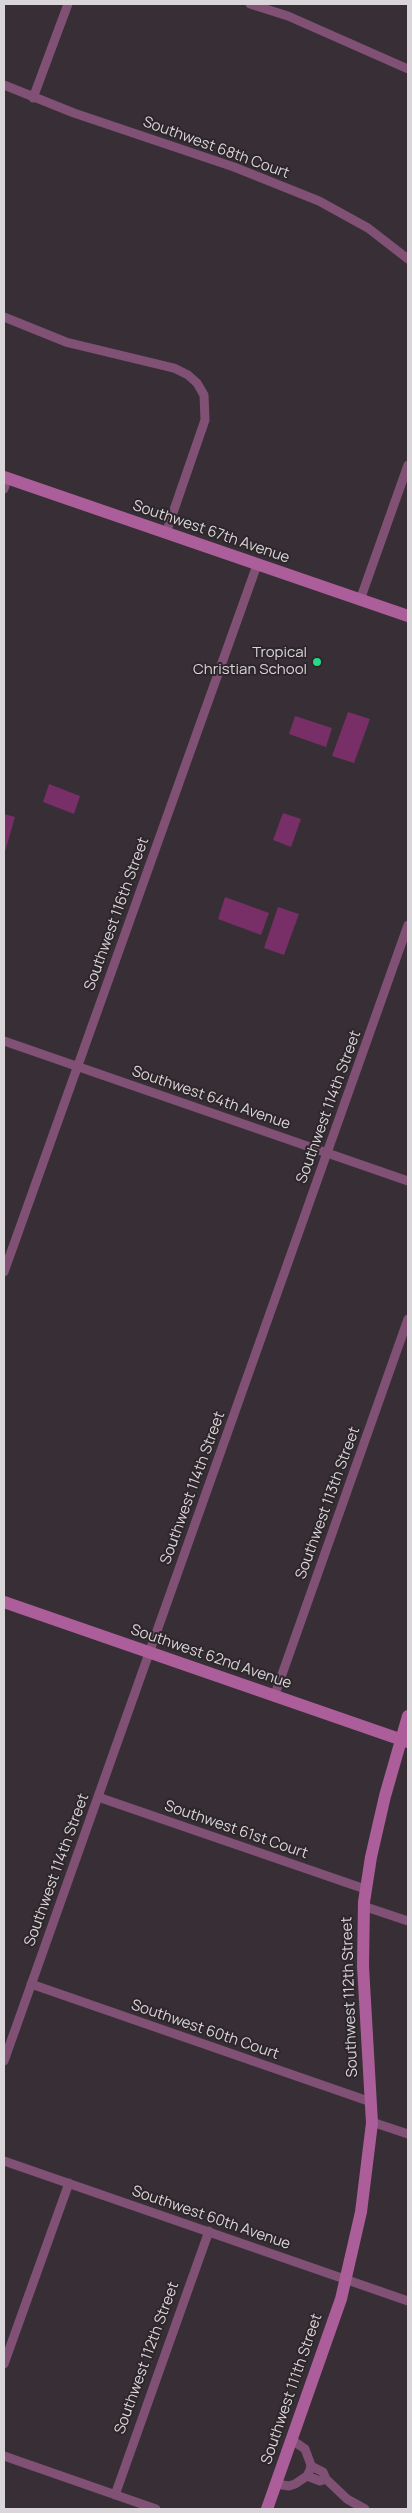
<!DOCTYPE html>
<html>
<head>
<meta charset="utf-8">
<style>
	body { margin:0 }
	#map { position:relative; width:412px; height:2513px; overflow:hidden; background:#372f35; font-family:Manrope,sans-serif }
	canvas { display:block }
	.frame { position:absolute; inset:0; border:5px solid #dad5d9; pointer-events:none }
</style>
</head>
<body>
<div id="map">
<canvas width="412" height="2513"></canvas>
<div class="frame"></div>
</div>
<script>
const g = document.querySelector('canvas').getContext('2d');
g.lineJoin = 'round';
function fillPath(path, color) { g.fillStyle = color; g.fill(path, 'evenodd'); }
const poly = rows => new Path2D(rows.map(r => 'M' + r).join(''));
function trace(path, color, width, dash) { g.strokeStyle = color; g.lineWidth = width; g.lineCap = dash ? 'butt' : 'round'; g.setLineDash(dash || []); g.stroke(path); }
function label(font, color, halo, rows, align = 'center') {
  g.font = font + ' Manrope,sans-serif'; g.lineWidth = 4; g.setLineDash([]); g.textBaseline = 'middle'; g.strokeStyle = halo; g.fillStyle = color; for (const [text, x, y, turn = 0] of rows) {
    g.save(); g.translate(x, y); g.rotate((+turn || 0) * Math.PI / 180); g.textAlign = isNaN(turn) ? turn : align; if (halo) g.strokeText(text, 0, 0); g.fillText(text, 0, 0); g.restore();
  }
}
fillPath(poly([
	[348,712,370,719,354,763,332,756],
	[295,716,332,728,326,747,289,734],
	[49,784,80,796,74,814,43,802],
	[283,813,301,819,291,847,273,840],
	[4,814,15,817,4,855],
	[225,897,269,913,261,935,218,919],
	[278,907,299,914,284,955,264,948]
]), '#782f68');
trace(poly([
	[250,4,288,16,408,69],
	[4,85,74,113,234,167,319,201,368,228,408,259],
	[33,98,68,4],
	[4,317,66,342,174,368,188,375,197,383,204,395,205,420,166,533],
	[4,489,7,479],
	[360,600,408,465],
	[4,1041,408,1181],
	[4,1272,257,565],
	[274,1697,408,1319],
	[98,1797,365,1889],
	[363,1906,408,1921],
	[31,1984,371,2102],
	[4,2061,408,925],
	[372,2122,408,2134],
	[4,2161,408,2301],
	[4,2364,69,2183],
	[4,2456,156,2509],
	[311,2466,323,2472,326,2479,347,2499,365,2509],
	[307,2476,320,2481,326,2479],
	[276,2484,289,2486,295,2484,307,2476,310,2470,311,2465,305,2449,292,2440],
	[115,2495,209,2231]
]), '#815075', 9);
trace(poly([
	[4,477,408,616],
	[4,1602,408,1742],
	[267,2509,341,2299,361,2212,372,2123,363,1966,364,1902,371,1857,385,1796,408,1716]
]), '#ac5e9a', 12);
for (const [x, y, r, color] of [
	[317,662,5,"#25d886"]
]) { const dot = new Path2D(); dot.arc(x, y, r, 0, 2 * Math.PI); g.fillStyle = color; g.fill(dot); trace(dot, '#2d262b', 2); }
label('15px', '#dad5d9', '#2d262b', [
	["Southwest 68th Court",216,148,20],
	["Southwest 67th Avenue",211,532,19],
	["Southwest 116th Street",117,914,-70],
	["Southwest 64th Avenue",211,1098,19],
	["Southwest 114th Street",329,1107,-70],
	["Southwest 114th Street",193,1488,-70],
	["Southwest 113th Street",328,1503,-70],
	["Southwest 62nd Avenue",211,1657,19],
	["Southwest 61st Court",236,1830,19],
	["Southwest 114th Street",57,1870,-70],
	["Southwest 112th Street",350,1997,-92],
	["Southwest 60th Court",205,2030,19],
	["Southwest 60th Avenue",211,2218,19],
	["Southwest 112th Street",147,2358,-70],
	["Southwest 111th Street",292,2389,-71]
]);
label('15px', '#dad5d9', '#2d262b', [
	["Tropical",307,653],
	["Christian School",307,670]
], 'right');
</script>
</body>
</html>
